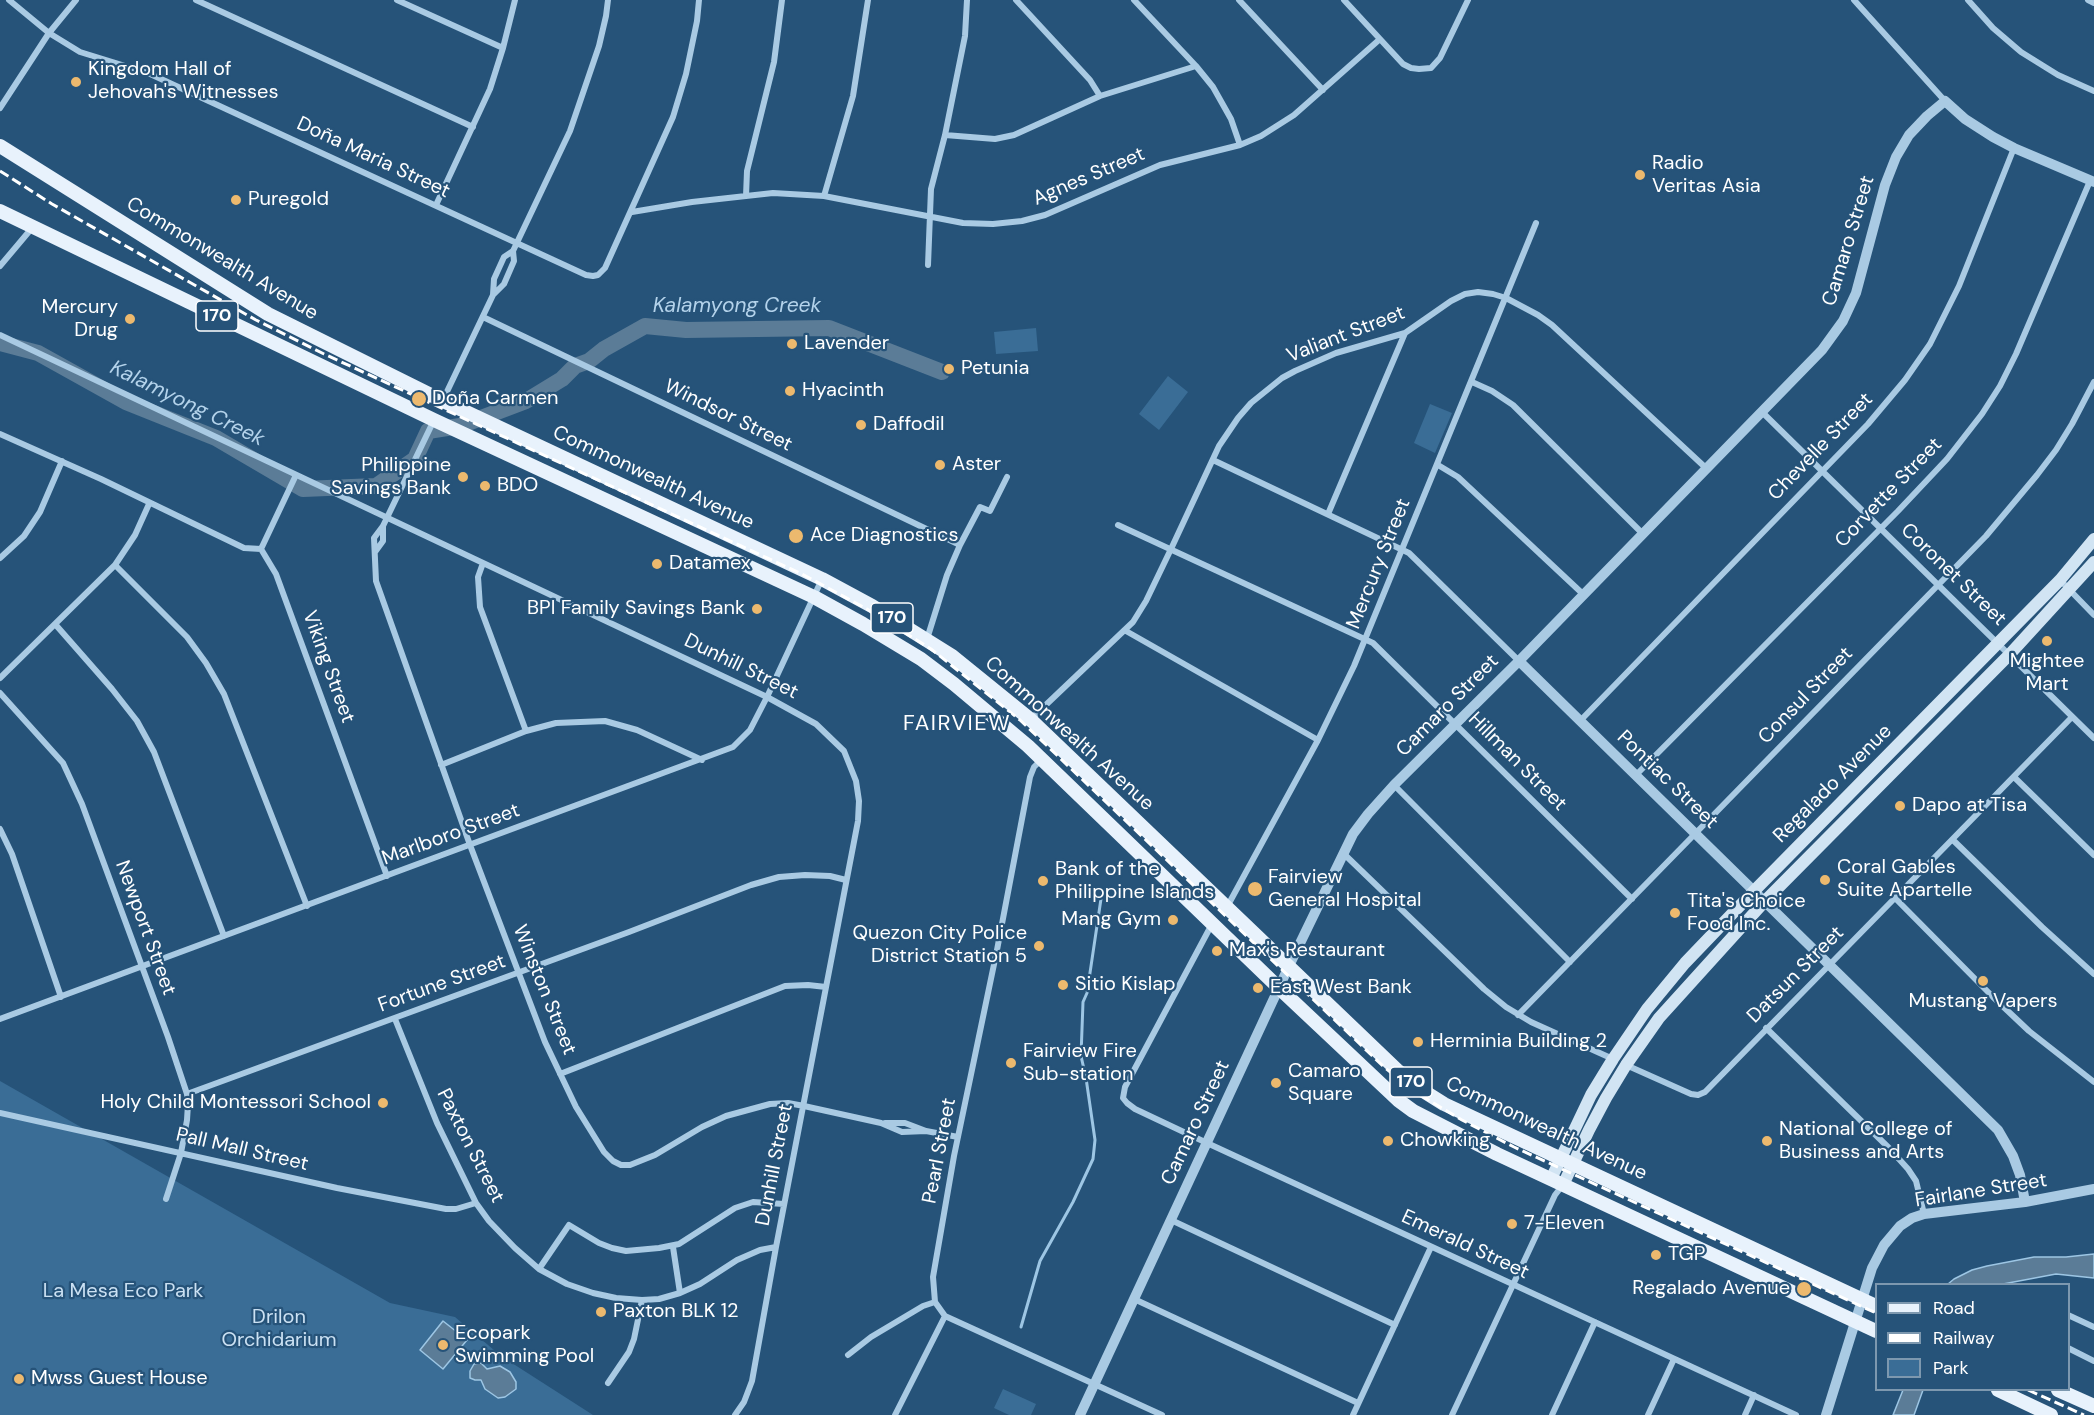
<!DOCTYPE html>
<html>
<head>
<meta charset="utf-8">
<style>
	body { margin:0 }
	#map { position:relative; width:2094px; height:1415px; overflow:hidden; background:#265379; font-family:"DM Sans",sans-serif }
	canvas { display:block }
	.legend { position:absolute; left:1875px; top:1283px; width:195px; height:108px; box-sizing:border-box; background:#265379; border:2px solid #7d98af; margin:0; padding:8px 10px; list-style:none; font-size:18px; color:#fff }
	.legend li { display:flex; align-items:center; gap:12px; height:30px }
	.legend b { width:30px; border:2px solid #7d98af }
</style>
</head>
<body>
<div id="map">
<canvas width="2094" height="1415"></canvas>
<ul class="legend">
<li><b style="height:8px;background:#e8f2fc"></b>Road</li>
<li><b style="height:8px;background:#fff"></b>Railway</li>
<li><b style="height:16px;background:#3a6d96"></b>Park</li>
</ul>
</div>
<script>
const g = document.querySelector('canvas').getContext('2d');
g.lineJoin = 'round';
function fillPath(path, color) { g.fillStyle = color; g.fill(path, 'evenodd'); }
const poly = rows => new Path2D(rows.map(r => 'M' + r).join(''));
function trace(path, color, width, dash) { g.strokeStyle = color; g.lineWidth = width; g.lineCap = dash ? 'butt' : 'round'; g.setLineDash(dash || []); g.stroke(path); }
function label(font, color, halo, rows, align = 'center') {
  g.font = font + ' "DM Sans",sans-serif'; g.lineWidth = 4.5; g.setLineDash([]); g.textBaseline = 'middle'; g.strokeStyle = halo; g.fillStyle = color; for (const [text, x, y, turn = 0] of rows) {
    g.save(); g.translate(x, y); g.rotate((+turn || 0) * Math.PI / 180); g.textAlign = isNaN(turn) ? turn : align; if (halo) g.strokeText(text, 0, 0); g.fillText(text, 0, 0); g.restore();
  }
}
fillPath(poly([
	[1036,328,1038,351,996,354,994,332],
	[1168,376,1188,392,1159,430,1139,414],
	[1430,404,1452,413,1435,453,1414,443],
	[0,1081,390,1303,455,1317,501,1356,593,1415,0,1415],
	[1003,1389,1036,1404,1031,1415,1009,1415,994,1408]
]), '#3a6d96');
const water = poly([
	[2094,1254,2094,1278,2056,1274,2003,1284,1948,1284,1954,1279,1972,1270,1987,1266,2034,1257,2066,1257,2094,1254],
	[443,1321,467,1340,443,1369,420,1350,443,1321],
	[481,1363,487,1369,500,1366,510,1372,516,1382,516,1389,505,1397,498,1398,485,1389,481,1380,475,1380,470,1378,470,1371,474,1364,481,1363],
	[1903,1390,1923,1390,1914,1415,1893,1415,1903,1390]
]);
fillPath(water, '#5b7c97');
trace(water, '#9dc6e4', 1.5);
trace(poly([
	[1021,1327,1040,1261,1073,1202,1093,1159,1095,1140,1086,1078,1081,1056,1083,1002,1087,993,1102,892]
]), '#9dc6e4', 3);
trace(poly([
	[0,343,38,353,126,402,216,438,303,489,376,486,415,459,428,431,460,426,526,401,562,379,575,366,589,361,604,349,645,326,686,330,829,328,942,372]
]), '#5b7c97', 16);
trace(poly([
	[9,0,49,33,80,52,148,73,586,275,593,276,598,275,605,268,673,117,686,74,697,21,699,0],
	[196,0,473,127],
	[397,0,503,48],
	[1016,0,1090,80,1100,96],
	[1134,0,1196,66,1213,87,1231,119,1240,145],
	[1239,0,1323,90],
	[1344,0,1403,64,1411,68,1419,69,1431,68,1440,58,1468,0],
	[1854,0,1945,101],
	[1968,0,1993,28,2021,52,2058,75,2094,91],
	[2088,0,2094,3],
	[0,108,49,33,76,0],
	[945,135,995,139,1014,135,1100,96,1196,66],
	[746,196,747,171,774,62,782,0],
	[824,196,853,96,868,0],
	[436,205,490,89,503,48,515,0],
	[632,212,692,202,773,193,824,196,963,223,993,224,1022,221,1045,215,1160,165,1240,145,1261,136,1294,115,1380,39],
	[928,265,931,189,945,135,965,36,967,0],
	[0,266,32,228],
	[493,295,504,284,514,261,513,251,570,131,599,46,606,16,608,0],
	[483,317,960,545],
	[0,335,767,697,816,724,844,751,856,781,859,801,858,821,776,1247,752,1381,744,1402,735,1415],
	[1472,382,1492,391,1513,405,1643,534],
	[443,400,493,295,494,279,504,257,513,251],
	[1762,412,2094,738],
	[434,420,383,526,374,538,376,581,470,845,545,1042,576,1107,604,1152,613,1161,621,1165,630,1165,655,1155,702,1127,726,1116,770,1104,788,1103,804,1106,881,1123,902,1132,926,1131],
	[0,434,101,479,244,548,261,549],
	[1213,460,1409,553,1519,661],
	[1438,465,1458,477,1584,595],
	[296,475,261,549,276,574,387,876],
	[1328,514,1405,333],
	[1118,525,1373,643,1632,899],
	[375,552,383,541,383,526],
	[0,558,24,536,40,512,62,461],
	[483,563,478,577,480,607,526,731],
	[115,565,187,637,206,663,224,694,307,906],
	[2060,580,2094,615],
	[55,624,112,689,137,721,154,752,224,936],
	[1126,631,1318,740],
	[927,639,947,575,960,545,980,507,990,511,1007,477],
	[0,678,115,565,135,535,149,504],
	[0,693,63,763,82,804,168,1037,187,1094,188,1104,187,1120,181,1153,166,1199],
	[1031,719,1133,622,1146,601,1171,549,1219,446,1238,418,1251,403,1282,378,1295,371,1336,353,1405,333,1451,301,1465,294,1478,292,1493,294,1506,298,1538,315,1552,325,1707,469],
	[1580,721,1868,424,1905,380,1930,344,1959,286,2014,148],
	[1042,759,1034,767,1030,777,997,950,954,1156,933,1277,935,1302,945,1316,1162,1415],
	[441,765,526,731,556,723,605,721,637,730,702,760],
	[1636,775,1898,511,1947,459,1982,414,2000,386,2016,354,2090,181],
	[2014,777,2094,855],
	[1394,785,1570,962],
	[0,829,12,854,61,997],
	[1953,840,2042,927,2094,974],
	[1343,853,1484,989,1506,1007,1531,1022,1613,1059],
	[1895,898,1993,997,2029,1031,2094,1082],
	[1227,907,1318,740,1354,666,1536,223],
	[1212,924,1125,1087,1123,1098,1127,1103,1135,1109,1207,1143,1796,1415],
	[1518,1015,1986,536,2037,475,2056,450,2072,424,2094,382],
	[0,1019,733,747,750,730,767,697,822,579],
	[395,1019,437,1123,476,1203,489,1221,515,1248,539,1269,567,1284,593,1293,616,1298,642,1300,659,1299,680,1293,700,1284,737,1260,760,1250,776,1247],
	[1766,1028,1889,1148,1908,1169,1916,1181,1924,1214],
	[1626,1065,1691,1094,1698,1095,1705,1092,2072,717],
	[560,1074,785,986,808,985,826,987],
	[187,1094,629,932,751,885,779,877,805,875,830,876,846,880],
	[0,1113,337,1188,446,1209,456,1209,476,1203],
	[885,1123,905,1123,926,1131,958,1137],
	[1171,1220,1395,1325],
	[673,1247,680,1293],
	[539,1269,569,1225,599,1243,612,1248,626,1251,659,1248,679,1244,735,1208,753,1202,784,1204],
	[1134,1299,1358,1403],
	[2068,1315,2094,1327],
	[2068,1348,2094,1361],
	[848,1355,871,1337,923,1306,935,1302],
	[608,1383,629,1352,634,1339,642,1300],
	[895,1415,945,1316],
	[1353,1415,1431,1247],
	[1452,1415,1555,1195,1562,1186],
	[1552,1415,1595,1322],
	[1648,1415,1674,1359],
	[1745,1415,1754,1395]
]), '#a9cae3', 6);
trace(poly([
	[1519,661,1998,1130,2013,1156,2020,1175,2025,1202],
	[1080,1415,1289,966,1353,834,1368,814,1394,785,1519,661,1822,350,1843,321,1856,293,1885,185,1896,157,1909,135,1927,116,1945,101,1965,119,1993,137,2014,148,2094,182],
	[1826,1415,1872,1268,1884,1245,1900,1226,1912,1218,1924,1214,2025,1202,2094,1189]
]), '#a9cae3', 10);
trace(poly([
	[1551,1179,1591,1095,1613,1059,1647,1009,1685,963,1754,891,2060,580,2094,539],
	[1563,1185,1589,1130,1606,1098,1626,1065,1659,1018,1765,901,2010,654,2094,562]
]), '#d1e4f3', 12);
trace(poly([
	[0,146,268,314,443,401,822,579,872,606,952,656,1031,720,1397,1070,1417,1087,1444,1104,1876,1306],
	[0,211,434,420,814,597,863,624,921,659,954,684,1028,746,1279,988,1398,1100,1413,1111,1497,1154,1876,1331],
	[1998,1390,2051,1415],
	[2058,1390,2094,1406]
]), '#e8f2fc', 14);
trace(poly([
	[0,171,52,204,256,320,324,354,802,574,867,609,931,649,1020,720,1384,1067,1415,1092,1462,1120,1514,1147,1876,1313],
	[2028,1390,2084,1415]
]), '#fff', 3, [10, 4.5]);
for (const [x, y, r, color] of [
	[76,82,6,"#ecb96e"],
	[1640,175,6,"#ecb96e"],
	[236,200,6,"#ecb96e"],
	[130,319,6,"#ecb96e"],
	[792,344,6,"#ecb96e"],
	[949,369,6,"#ecb96e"],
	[790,391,6,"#ecb96e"],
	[419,399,8,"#ecb96e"],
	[861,425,6,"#ecb96e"],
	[940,465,6,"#ecb96e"],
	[463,477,6,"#ecb96e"],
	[485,486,6,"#ecb96e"],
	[796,536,8,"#ecb96e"],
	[657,564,6,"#ecb96e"],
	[757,609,6,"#ecb96e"],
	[2047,641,6,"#ecb96e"],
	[1900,806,6,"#ecb96e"],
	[1825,880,6,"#ecb96e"],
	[1043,881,6,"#ecb96e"],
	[1255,889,8,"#ecb96e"],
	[1675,913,6,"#ecb96e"],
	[1173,920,6,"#ecb96e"],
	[1039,946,6,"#ecb96e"],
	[1217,951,6,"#ecb96e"],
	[1983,981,6,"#ecb96e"],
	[1063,985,6,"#ecb96e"],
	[1258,988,6,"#ecb96e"],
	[1418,1042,6,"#ecb96e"],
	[1011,1063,6,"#ecb96e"],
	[1276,1083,6,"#ecb96e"],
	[383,1103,6,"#ecb96e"],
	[1388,1141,6,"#ecb96e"],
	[1767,1141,6,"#ecb96e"],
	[1512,1224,6,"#ecb96e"],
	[1656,1255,6,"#ecb96e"],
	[1804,1289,8,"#ecb96e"],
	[601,1312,6,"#ecb96e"],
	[443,1345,6,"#ecb96e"],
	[19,1379,6,"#ecb96e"]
]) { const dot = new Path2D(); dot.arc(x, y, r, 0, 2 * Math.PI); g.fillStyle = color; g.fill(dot); trace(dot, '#265379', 2); }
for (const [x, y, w] of [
	[217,316,42],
	[892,618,42],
	[1411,1082,42]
]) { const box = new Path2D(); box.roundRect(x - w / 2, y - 15, w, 30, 4.5); g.fillStyle = '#265379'; g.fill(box); trace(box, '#fff', 1.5); }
label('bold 18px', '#fff', null, [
	["170",217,316],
	["170",892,618],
	["170",1411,1082]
]);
label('20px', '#fff', '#265379', [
	["Kingdom Hall of",88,70],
	["Jehovah's Witnesses",88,93],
	["Radio",1652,164],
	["Veritas Asia",1652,187],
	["Puregold",248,200],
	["Mercury",118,308,"right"],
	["Drug",118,331,"right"],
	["Lavender",804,344],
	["Petunia",961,369],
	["Hyacinth",802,391],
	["Doña Carmen",432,399],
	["Daffodil",873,425],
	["Aster",952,465],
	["Philippine",451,466,"right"],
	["Savings Bank",451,489,"right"],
	["BDO",497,486],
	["Ace Diagnostics",810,536],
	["Datamex",669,564],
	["BPI Family Savings Bank",745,609,"right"],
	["Mightee",2047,662,"center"],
	["Mart",2047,685,"center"],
	["Dapo at Tisa",1912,806],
	["Coral Gables",1837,868],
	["Suite Apartelle",1837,891],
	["Bank of the",1055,870],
	["Philippine Islands",1055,893],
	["Fairview",1268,878],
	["General Hospital",1268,901],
	["Tita's Choice",1687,902],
	["Food Inc.",1687,925],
	["Mang Gym",1161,920,"right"],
	["Quezon City Police",1027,934,"right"],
	["District Station 5",1027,957,"right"],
	["Max's Restaurant",1229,951],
	["Sitio Kislap",1075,985],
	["East West Bank",1270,988],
	["Mustang Vapers",1983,1002,"center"],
	["Herminia Building 2",1430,1042],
	["Fairview Fire",1023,1052],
	["Sub-station",1023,1075],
	["Camaro",1288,1072],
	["Square",1288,1095],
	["Holy Child Montessori School",371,1103,"right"],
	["National College of",1779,1130],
	["Business and Arts",1779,1153],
	["Chowking",1400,1141],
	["7-Eleven",1524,1224],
	["TGP",1668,1255],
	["Regalado Avenue",1790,1289,"right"],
	["Paxton BLK 12",613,1312],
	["Ecopark",455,1334],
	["Swimming Pool",455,1357],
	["Mwss Guest House",31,1379]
], 'left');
label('20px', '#fff', '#265379', [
	["Doña Maria Street",373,158,25],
	["Agnes Street",1089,177,-23],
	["Camaro Street",1849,241,-73],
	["Commonwealth Avenue",222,259,31],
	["Valiant Street",1346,335,-21],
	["Windsor Street",728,416,26],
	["Chevelle Street",1821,447,-46],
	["Commonwealth Avenue",653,478,25],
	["Corvette Street",1889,493,-46],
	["Mercury Street",1379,564,-68],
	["Coronet Street",1953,575,44],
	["Viking Street",328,667,70],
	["Dunhill Street",741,667,26],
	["Consul Street",1806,696,-46],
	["Camaro Street",1448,706,-45],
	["Commonwealth Avenue",1069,734,42],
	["Hillman Street",1517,762,45],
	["Pontiac Street",1667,780,44],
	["Regalado Avenue",1833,784,-45],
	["Marlboro Street",451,835,-20],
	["Newport Street",145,928,70],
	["Datsun Street",1796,975,-45],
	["Fortune Street",442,984,-20],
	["Winston Street",544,990,68],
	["Camaro Street",1196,1123,-65],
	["Commonwealth Avenue",1546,1129,25],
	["Paxton Street",470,1146,63],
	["Pall Mall Street",242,1150,13],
	["Pearl Street",940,1151,-79],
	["Dunhill Street",775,1165,-79],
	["Fairlane Street",1981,1191,-9],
	["Emerald Street",1465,1245,25]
]);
label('20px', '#cbe1f3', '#265379', [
	["La Mesa Eco Park",123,1292],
	["Drilon",279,1318],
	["Orchidarium",279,1341]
]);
label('italic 21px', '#b4d3eb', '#265379', [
	["Kalamyong Creek",737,306],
	["Kalamyong Creek",187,404,26]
]);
g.letterSpacing = '1.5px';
label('22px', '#fff', '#265379', [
	["FAIRVIEW",957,724]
]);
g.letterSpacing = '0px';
</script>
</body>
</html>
